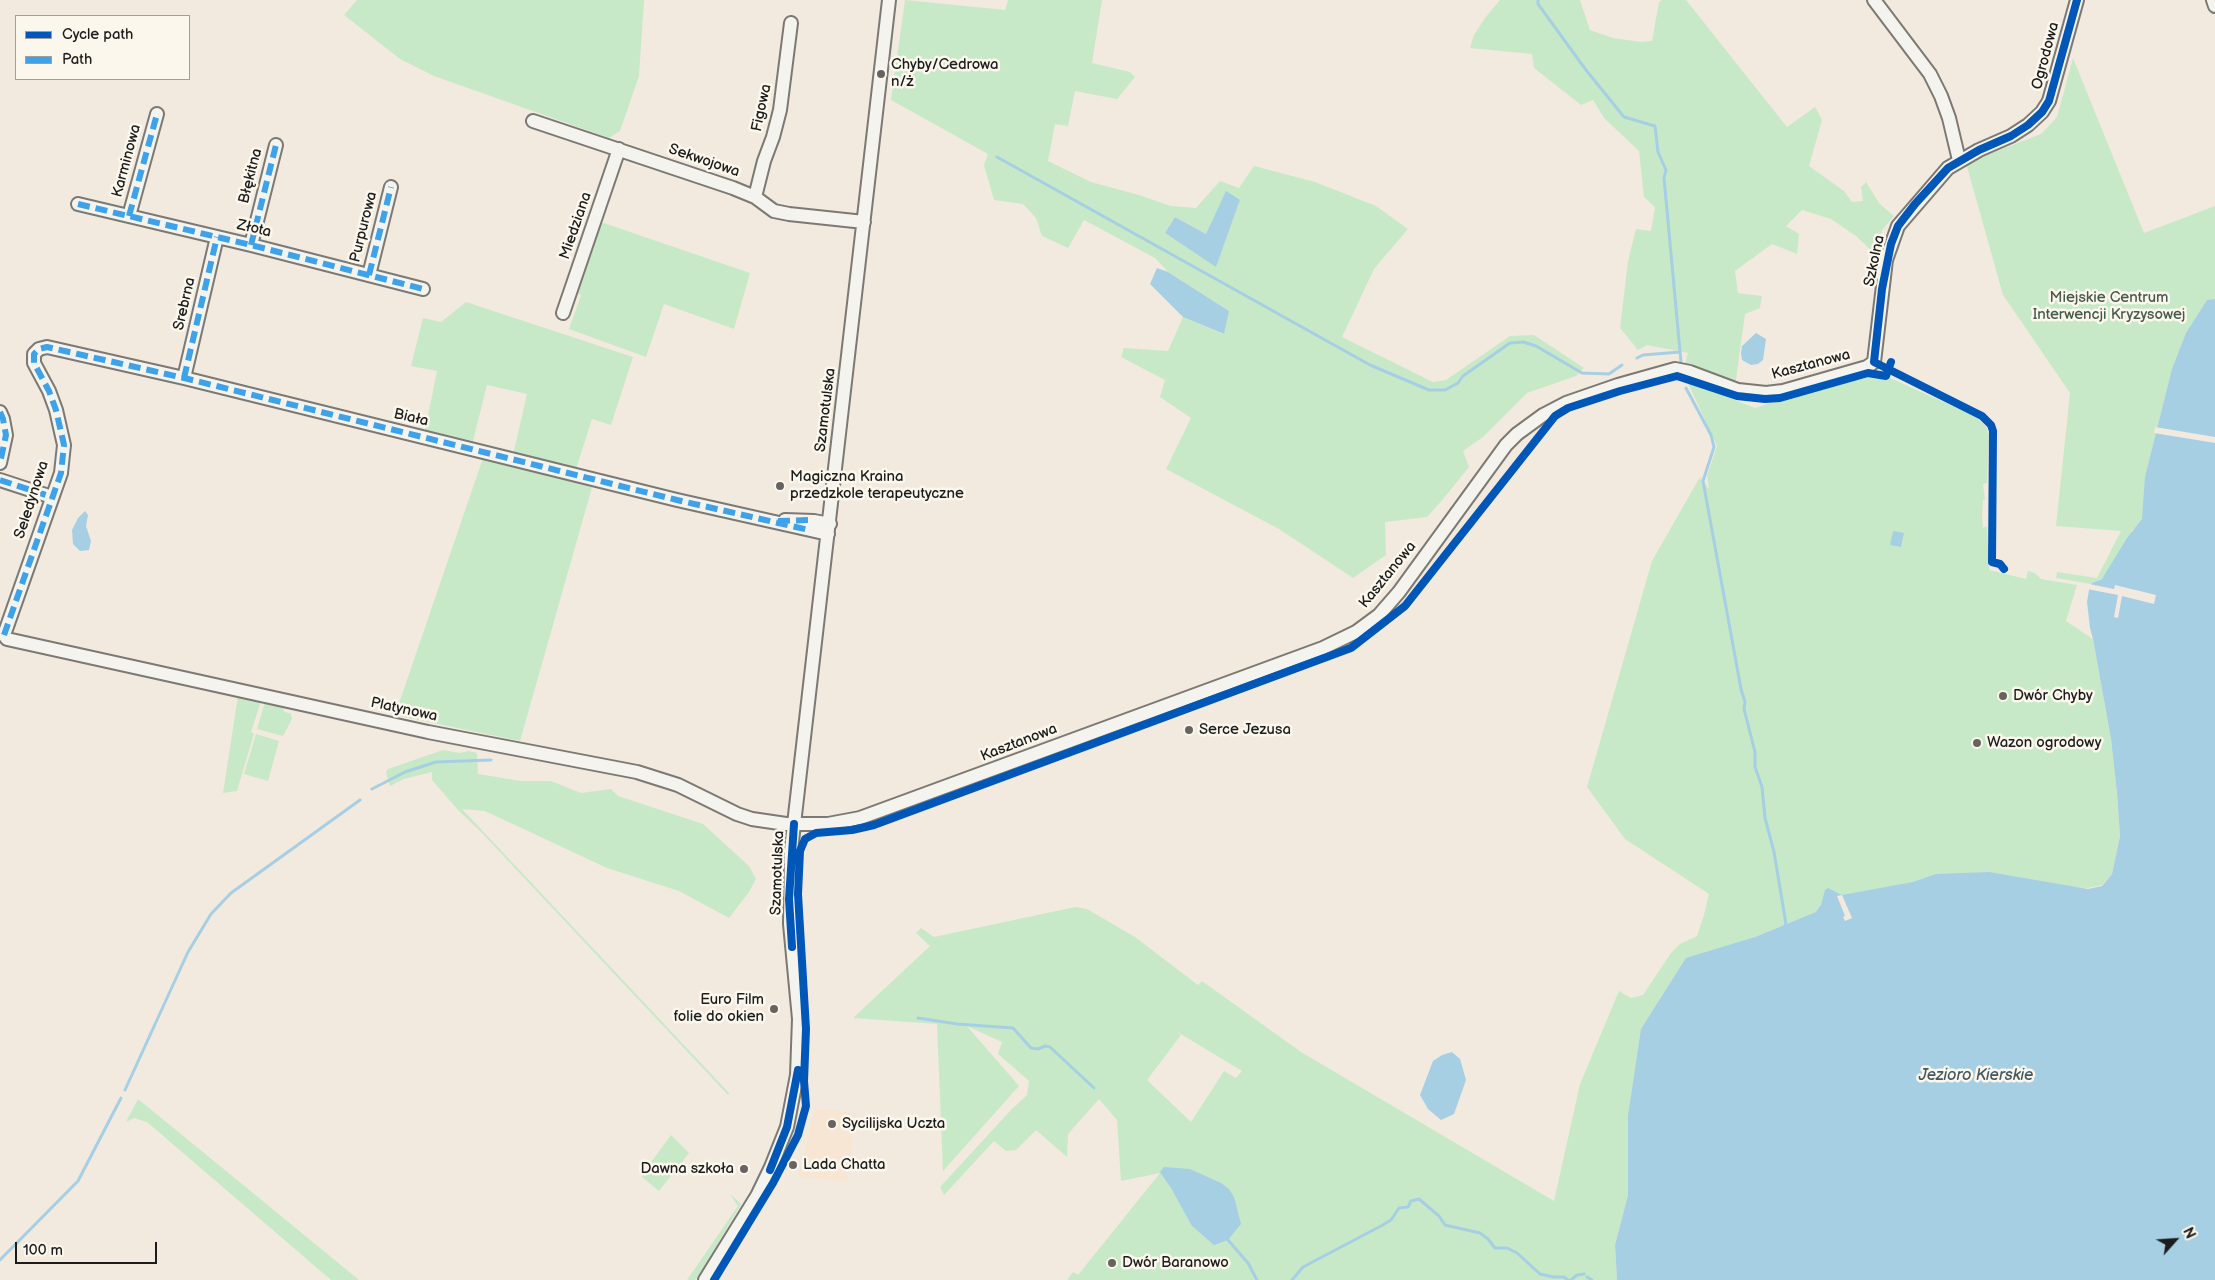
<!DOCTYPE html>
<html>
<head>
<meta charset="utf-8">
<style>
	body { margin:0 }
	#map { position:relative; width:2215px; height:1280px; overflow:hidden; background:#f2eadf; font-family:"Balsamiq Sans",sans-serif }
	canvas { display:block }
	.legend { position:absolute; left:15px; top:15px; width:175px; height:65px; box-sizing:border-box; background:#fbf7ec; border:1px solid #a29f99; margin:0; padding:6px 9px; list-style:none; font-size:15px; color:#1c1c1c }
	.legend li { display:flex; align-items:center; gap:10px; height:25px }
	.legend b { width:25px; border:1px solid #a29f99 }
	.north { position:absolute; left:2150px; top:1215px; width:50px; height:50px; -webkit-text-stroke:4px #fbf7ec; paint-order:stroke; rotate:64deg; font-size:14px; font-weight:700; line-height:20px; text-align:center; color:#1c1c1c }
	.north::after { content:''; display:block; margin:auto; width:18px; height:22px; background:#1c1c1c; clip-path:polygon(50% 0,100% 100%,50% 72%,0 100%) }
	.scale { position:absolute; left:15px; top:1242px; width:142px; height:22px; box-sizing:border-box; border:2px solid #1c1c1c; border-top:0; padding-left:6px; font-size:15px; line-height:18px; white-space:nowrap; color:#1c1c1c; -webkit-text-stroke:4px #fbf7ec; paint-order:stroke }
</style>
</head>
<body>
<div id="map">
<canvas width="2215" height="1280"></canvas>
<ul class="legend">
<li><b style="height:6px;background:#0057b8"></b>Cycle path</li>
<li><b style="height:6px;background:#3da2ea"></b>Path</li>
</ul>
<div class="north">N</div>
<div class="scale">100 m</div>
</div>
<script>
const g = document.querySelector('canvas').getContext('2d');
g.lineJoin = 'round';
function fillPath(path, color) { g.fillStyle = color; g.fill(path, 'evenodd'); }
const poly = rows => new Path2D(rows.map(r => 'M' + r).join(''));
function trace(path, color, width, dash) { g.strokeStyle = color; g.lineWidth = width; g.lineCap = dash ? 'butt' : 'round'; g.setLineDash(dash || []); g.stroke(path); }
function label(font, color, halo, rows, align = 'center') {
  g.font = font + ' "Balsamiq Sans",sans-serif'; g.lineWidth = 5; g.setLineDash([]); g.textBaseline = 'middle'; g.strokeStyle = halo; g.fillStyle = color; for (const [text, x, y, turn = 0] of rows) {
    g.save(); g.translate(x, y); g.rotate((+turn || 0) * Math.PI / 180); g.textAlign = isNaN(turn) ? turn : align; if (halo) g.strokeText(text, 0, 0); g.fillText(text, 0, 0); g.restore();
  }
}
fillPath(poly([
	[815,1109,856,1113,847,1181,798,1177]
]), '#f6e6d3');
fillPath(poly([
	[357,0,644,0,639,76,620,131,609,138,434,76,400,59,344,15],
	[905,0,1005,10,1008,0,1102,0,1092,63,1130,72,1135,77,1117,99,1075,91,1068,126,1055,124,1048,161,1091,182,1139,195,1171,206,1196,208,1220,181,1239,188,1254,166,1315,182,1376,206,1408,229,1374,269,1342,337,1433,382,1446,380,1510,336,1534,335,1584,368,1576,376,1527,393,1483,437,1463,451,1469,467,1444,498,1427,517,1385,522,1386,555,1353,578,1279,529,1166,469,1191,418,1160,397,1165,380,1121,357,1124,348,1168,351,1183,317,1223,334,1229,311,1168,272,1155,258,1084,220,1068,248,1042,236,1036,218,1023,204,994,200,984,165,988,154,891,100],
	[1240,200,1216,266,1165,233,1175,217,1206,234],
	[1500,0,1580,0,1590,30,1613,38,1641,42,1652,41,1659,2,1662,0,1686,0,1787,127,1815,107,1822,120,1809,166,1844,191,1852,202,1863,201,1861,187,1866,182,1879,203,1894,216,1882,230,1877,256,1856,236,1831,219,1802,210,1786,226,1799,234,1797,254,1772,244,1735,271,1738,293,1762,296,1760,308,1745,314,1735,386,1717,378,1715,374,1707,370,1703,372,1685,364,1688,353,1647,345,1638,350,1620,328,1628,261,1636,229,1651,231,1655,207,1644,197,1639,151,1604,118,1593,100,1581,105,1534,68,1532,54,1470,48,1474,35,1485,18],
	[2073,58,2144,233,2215,206,2215,376,2147,519,2131,531,2144,556,2091,584,2056,578,2057,572,2097,578,2121,531,2056,526,2070,393,2003,295,1966,163,2041,134,2057,117],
	[598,221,750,273,734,329,664,304,646,357,569,329,581,295,575,291],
	[466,302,633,357,611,425,592,419,576,469,513,455,527,394,487,385,473,441,425,430,437,371,411,366,423,318,441,322],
	[1879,373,1979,418,1986,427,1989,434,1987,483,1983,484,1985,500,1983,500,1982,518,1983,528,1987,526,1989,570,2026,579,2028,571,2035,573,2041,579,2077,585,2066,621,2093,639,2111,739,2117,793,2120,836,2112,874,2102,885,2088,888,1916,881,1790,926,1789,923,1755,937,1628,1116,1628,1195,1615,1245,1617,1280,1067,1280,1073,1272,1078,1275,1160,1173,1121,1181,1117,1120,1099,1099,1068,1134,1067,1157,1036,1130,1016,1150,1006,1151,994,1141,944,1195,940,1187,1010,1111,1027,1095,1029,1081,998,1054,1002,1042,967,1026,1019,1086,943,1171,937,1024,853,1018,930,946,916,933,921,928,934,937,1075,907,1087,909,1135,937,1198,985,1202,981,1301,1052,1554,1201,1580,1084,1619,991,1631,998,1643,995,1671,953,1680,944,1697,936,1704,915,1709,894,1625,839,1587,787,1652,561,1700,477,1709,489,1707,476,1717,446,1687,381,1755,408,1837,381],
	[1174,1030,1242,1071,1236,1078,1224,1071,1191,1122,1147,1080,1181,1035],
	[483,458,593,484,520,741,395,715],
	[238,696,261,701,251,732,254,734,237,791,223,793],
	[265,702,284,707,283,711,291,714,292,719,283,736,257,729],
	[256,734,279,741,268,781,244,774],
	[443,750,460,753,469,751,477,753,478,774,521,781,551,781,581,793,611,789,618,796,703,824,749,866,756,879,749,892,729,918,679,891,607,868,485,811,462,809,729,1093,728,1095,483,834,457,809,432,780,432,772,404,779,390,786,386,772,388,769],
	[138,1099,225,1170,359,1280,331,1280,147,1122,134,1118,126,1122],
	[671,1135,689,1153,659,1191,641,1176],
	[730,1194,741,1204,703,1269,695,1280,687,1280,738,1206]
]), '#c8e9c7');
fillPath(poly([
	[1226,191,1240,200,1216,267,1165,233,1175,217,1206,234],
	[1157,268,1168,272,1229,311,1224,334,1183,317,1150,284],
	[2215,299,2215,1280,1617,1280,1615,1245,1628,1195,1628,1116,1641,1029,1686,958,1755,937,1816,912,1821,905,1825,890,1828,888,1842,895,1913,882,1936,874,1989,872,2088,889,2102,886,2112,874,2120,836,2117,793,2111,739,2093,639,2090,628,2087,602,2089,590,2092,583,2102,579,2127,538,2142,519,2145,477,2172,369,2186,333,2207,300],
	[1756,333,1766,339,1763,360,1758,364,1751,365,1742,360,1741,353,1742,346],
	[85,511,88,515,86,526,91,541,89,550,80,551,73,544,72,530,78,518],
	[1893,531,1904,533,1901,547,1890,545],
	[1452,1052,1460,1059,1466,1080,1454,1114,1441,1120,1428,1109,1420,1095,1433,1061,1442,1055],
	[1164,1167,1190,1169,1221,1183,1229,1189,1234,1197,1241,1224,1228,1240,1214,1245,1192,1226,1171,1188,1160,1172]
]), '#a6cfe4');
fillPath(poly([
	[2155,427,2215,437,2215,443,2154,433],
	[2089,584,2114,589,2115,585,2156,595,2154,604,2122,596,2118,618,2114,617,2118,595,2087,589],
	[1842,895,1852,918,1845,921,1843,917,1845,916,1837,896]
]), '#f2eadf');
trace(poly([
	[1538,0,1538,4,1586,70,1624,117,1655,126,1658,152,1666,170,1664,178,1681,362],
	[997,157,1370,365,1429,390,1445,390,1458,383,1463,376,1510,343,1523,342,1536,346,1582,373,1609,374,1622,365],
	[1637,358,1643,355,1680,352],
	[1686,388,1711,435,1714,447,1703,481,1741,689,1745,702,1744,709,1755,752,1755,767,1762,787,1765,818,1774,852,1786,924,1785,926],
	[372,789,405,772,436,762,491,760],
	[918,1018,957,1024,1013,1028,1031,1048,1038,1049,1045,1046,1050,1047,1094,1088],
	[125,1090,188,952,211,914,231,893,360,800],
	[1228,1240,1248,1263,1257,1280],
	[0,1260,78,1181,121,1098],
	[1587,1277,1592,1280],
	[1292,1280,1303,1267,1381,1226,1391,1220,1399,1208,1408,1207,1411,1201,1419,1199,1439,1216,1445,1225,1480,1233,1488,1239,1495,1248,1507,1248,1517,1253,1540,1274,1554,1277,1564,1277,1568,1280],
	[1571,1280,1577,1275,1584,1274]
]), '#a6cfe4', 3);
const minor = poly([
	[1874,0,1930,74,1941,96,1949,118,1959,160],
	[2213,0,2215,6],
	[533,121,733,188,755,197,774,211,789,214,864,222],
	[755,197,764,161,773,137,780,110,791,23],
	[78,204,251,245,423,289],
	[129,216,157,114],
	[251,245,276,145],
	[369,275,391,187],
	[563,313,619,149],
	[184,378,217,237],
	[0,412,3,419,6,435,0,463],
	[0,480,52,497],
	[785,520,814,521,830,524],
	[828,534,677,500,184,378,47,347,39,349,34,354,34,363,49,391,56,410,64,445,61,473,4,635,7,639,428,732,637,772,678,785,737,814,752,819,786,824,828,824,860,818,1323,648,1356,632,1379,615,1399,592,1506,445,1517,434,1543,415,1566,403,1618,385,1675,369,1690,372,1738,390,1766,393,1783,391,1867,367,1874,362,1886,260,1898,226,1948,168,1979,150,2011,136,2028,125,2042,112,2049,101,2077,0],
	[705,1280,757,1196,771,1167,787,1127,797,1075,799,1019,790,924,791,850,889,0]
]);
trace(minor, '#7c7974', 16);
trace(minor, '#f5f3ee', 12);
trace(poly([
	[78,204,251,245,423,289],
	[129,216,157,114],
	[251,245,276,145],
	[369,275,391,187],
	[184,378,217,237],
	[0,412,3,419,6,435,0,463],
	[0,480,52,497],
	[778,521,810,520],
	[4,635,61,473,64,445,56,410,49,391,34,363,34,354,39,349,47,347,184,378,677,500,809,530]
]), '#3da2ea', 6, [12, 6]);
trace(poly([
	[2004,569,2000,564,1992,562,1993,431,1991,425,1982,416,1874,362,1882,289,1891,244,1898,226,1915,204,1948,168,1979,150,2011,136,2028,125,2042,112,2049,101,2077,0],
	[792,947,789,899,794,824],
	[770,1170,787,1127,798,1070],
	[714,1280,773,1183,798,1135,806,1106,804,1081,806,1029,798,894,800,851,805,839,816,833,852,830,874,825,1351,648,1405,606,1555,416,1568,408,1620,391,1677,376,1737,396,1765,399,1780,398,1868,373,1886,376,1891,362]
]), '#0057b8', 8);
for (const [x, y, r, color] of [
	[881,74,5,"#676460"],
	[780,486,5,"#676460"],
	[2003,696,5,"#676460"],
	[1189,730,5,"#676460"],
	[1977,743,5,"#676460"],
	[774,1009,5,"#676460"],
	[832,1124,5,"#676460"],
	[793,1165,5,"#676460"],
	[744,1169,5,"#676460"],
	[1112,1263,5,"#676460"]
]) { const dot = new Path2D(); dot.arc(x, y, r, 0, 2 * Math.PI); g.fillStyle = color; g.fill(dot); trace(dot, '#fbf7ec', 2); }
label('15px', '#1c1c1c', '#fbf7ec', [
	["Ogrodowa",2046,56,-75],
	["Figowa",762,108,-78],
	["Karminowa",127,161,-75],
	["Sekwojowa",704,161,19],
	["Błękitna",251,176,-76],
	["Miedziana",576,226,-71],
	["Purpurowa",364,227,-76],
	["Złota",254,229,13],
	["Szkolna",1875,261,-78],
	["Srebrna",185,304,-77],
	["Kasztanowa",1811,365,-15],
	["Szamotulska",826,410,-83],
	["Biała",411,418,13],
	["Seledynowa",32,500,-72],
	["Kasztanowa",1388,575,-51],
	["Platynowa",404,710,12],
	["Kasztanowa",1019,743,-21],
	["Szamotulska",778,873,-88]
]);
label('15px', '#1c1c1c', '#fbf7ec', [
	["Chyby/Cedrowa",891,65],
	["n/ż",891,82],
	["Magiczna Kraina",790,477],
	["przedzkole terapeutyczne",790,494],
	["Dwór Chyby",2013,696],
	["Serce Jezusa",1199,730],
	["Wazon ogrodowy",1987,743],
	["Euro Film",764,1000,"right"],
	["folie do okien",764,1017,"right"],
	["Sycilijska Uczta",842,1124],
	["Lada Chatta",803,1165],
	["Dawna szkoła",734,1169,"right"],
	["Dwór Baranowo",1122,1263]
], 'left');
label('15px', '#455a4a', '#fbf7ec', [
	["Miejskie Centrum",2109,298],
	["Interwencji Kryzysowej",2109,315]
]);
label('italic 16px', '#415763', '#fbf7ec', [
	["Jezioro Kierskie",1976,1076]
]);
</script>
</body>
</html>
